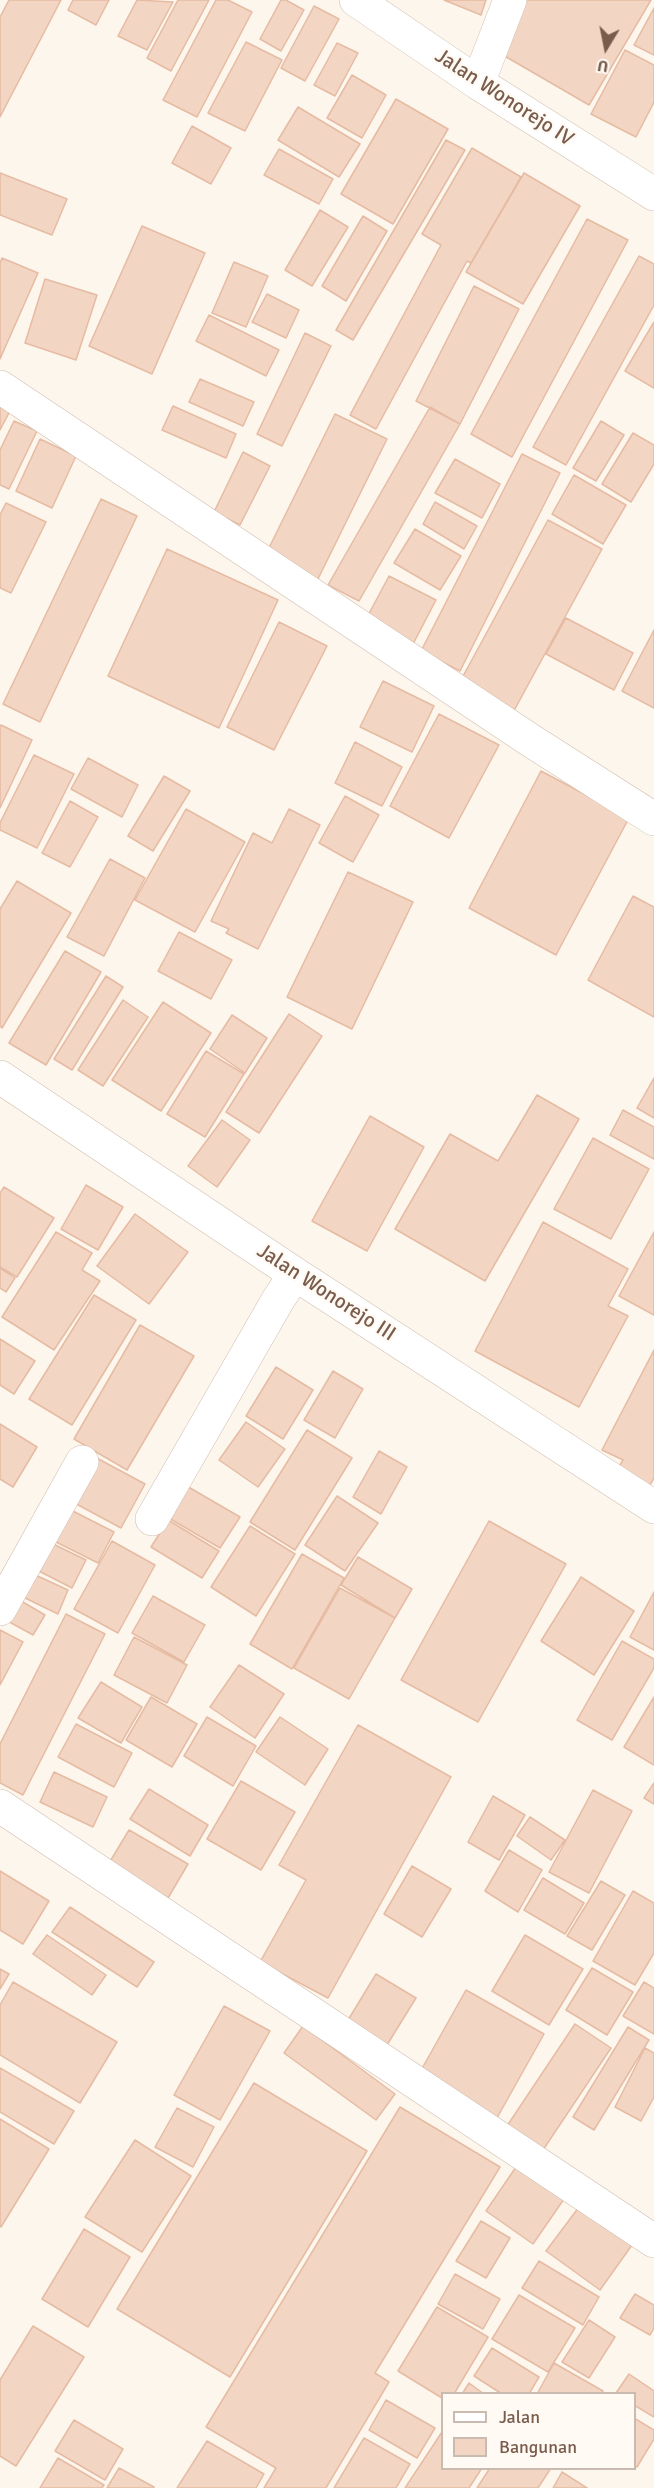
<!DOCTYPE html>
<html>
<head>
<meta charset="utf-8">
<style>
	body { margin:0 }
	#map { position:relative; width:654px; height:2488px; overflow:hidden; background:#fdf6ec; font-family:Signika,sans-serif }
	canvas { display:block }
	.legend { position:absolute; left:441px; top:2392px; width:195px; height:78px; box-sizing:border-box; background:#fffaf3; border:2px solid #cabbb1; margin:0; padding:8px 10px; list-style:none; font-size:18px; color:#7a5c4d }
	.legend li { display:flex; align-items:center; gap:12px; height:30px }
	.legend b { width:30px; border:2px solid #cabbb1 }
	.north { position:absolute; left:576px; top:18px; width:60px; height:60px; -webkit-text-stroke:4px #fffaf3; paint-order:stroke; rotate:190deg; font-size:16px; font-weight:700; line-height:24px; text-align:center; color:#7a5c4d }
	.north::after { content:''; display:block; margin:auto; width:21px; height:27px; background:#7a5c4d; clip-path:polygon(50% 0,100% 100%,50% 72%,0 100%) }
</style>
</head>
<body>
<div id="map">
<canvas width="654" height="2488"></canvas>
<ul class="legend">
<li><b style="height:8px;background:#fff"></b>Jalan</li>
<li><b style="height:16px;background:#f3d5c3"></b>Bangunan</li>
</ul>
<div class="north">U</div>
</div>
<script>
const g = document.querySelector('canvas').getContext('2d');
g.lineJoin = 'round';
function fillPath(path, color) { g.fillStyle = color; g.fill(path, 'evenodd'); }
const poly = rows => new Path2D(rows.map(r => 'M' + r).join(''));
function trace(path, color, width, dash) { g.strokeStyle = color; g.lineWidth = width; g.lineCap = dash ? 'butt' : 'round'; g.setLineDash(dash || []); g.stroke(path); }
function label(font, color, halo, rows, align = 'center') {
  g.font = font + ' Signika,sans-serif'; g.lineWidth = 4.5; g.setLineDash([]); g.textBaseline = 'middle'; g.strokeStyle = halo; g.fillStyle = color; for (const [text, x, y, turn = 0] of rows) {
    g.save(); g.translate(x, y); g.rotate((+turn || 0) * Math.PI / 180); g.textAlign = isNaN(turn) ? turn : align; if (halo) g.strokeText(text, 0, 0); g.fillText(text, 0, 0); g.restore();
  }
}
const building = poly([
	[9,0,61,0,0,117,0,17,9,0],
	[73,0,109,0,96,25,68,10,73,0],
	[137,0,173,2,147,50,118,36,137,0],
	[178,0,209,0,171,71,147,58,178,0],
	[216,0,228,0,252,12,197,117,163,100,216,0],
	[281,0,286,0,304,10,281,51,260,39,281,0],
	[444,0,486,0,481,15,444,0],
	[525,0,651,0,589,105,496,51,525,0],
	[314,6,339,19,305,81,281,68,314,6],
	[654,8,654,55,634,45,654,8],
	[246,42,282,60,245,131,208,113,246,42],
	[337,43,358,53,335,96,314,85,337,43],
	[625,50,654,65,654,102,636,137,591,114,625,50],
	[352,75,386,95,362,138,327,118,352,75],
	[396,99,448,129,393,224,341,194,396,99],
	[298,107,360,144,339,177,278,140,298,107],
	[192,126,231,148,211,184,172,163,192,126],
	[446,140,465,150,353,340,336,330,446,140],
	[472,148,521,177,471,263,467,261,376,429,350,415,441,245,422,234,472,148],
	[279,149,333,179,319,204,264,175,279,149],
	[0,173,67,199,52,235,0,215,0,173],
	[524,173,580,206,523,304,466,272,524,173],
	[320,210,348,227,312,286,285,270,320,210],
	[363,216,387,231,346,301,322,286,363,216],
	[587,219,628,240,512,457,471,434,587,219],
	[142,226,205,253,152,374,89,346,142,226],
	[639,256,654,264,654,305,566,465,533,447,639,256],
	[2,258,38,273,0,359,0,263,2,258],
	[234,262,268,276,246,327,212,313,234,262],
	[45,279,97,295,76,360,25,343,45,279],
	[474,286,519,309,460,424,416,401,474,286],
	[267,294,299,310,286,338,252,322,267,294],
	[209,315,279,350,266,376,196,341,209,315],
	[654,322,654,388,625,371,654,322],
	[305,333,331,346,282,446,257,434,305,333],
	[200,379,254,402,243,426,189,402,200,379],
	[0,405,10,411,0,430,0,405],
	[173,406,236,434,226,458,162,430,173,406],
	[430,407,460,424,359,601,328,585,430,407],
	[335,414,387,439,315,585,263,560,335,414],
	[14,421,37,431,9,489,0,485,0,450,14,421],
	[601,421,624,435,596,481,573,468,601,421],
	[633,433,654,445,654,464,631,502,602,484,633,433],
	[40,439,76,456,52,508,16,491,40,439],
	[243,452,270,466,240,525,214,512,243,452],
	[522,454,560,473,460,671,421,651,522,454],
	[455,459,500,484,482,518,435,493,455,459],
	[574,475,626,505,603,544,552,514,574,475],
	[101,499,137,516,40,722,3,704,101,499],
	[435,502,477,526,464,549,423,524,435,502],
	[6,503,46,522,11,593,0,588,0,515,6,503],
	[548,520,602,549,510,718,456,689,548,520],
	[415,529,461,556,440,590,394,563,415,529],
	[167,549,278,600,219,728,108,676,167,549],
	[389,576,436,600,412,646,365,621,389,576],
	[566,618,633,653,614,690,546,654,566,618],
	[279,622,327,646,274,750,227,727,279,622],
	[654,630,654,708,622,691,654,630],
	[383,681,434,706,412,752,360,727,383,681],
	[439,714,499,745,449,838,390,806,439,714],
	[1,725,32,740,0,808,0,727,1,725],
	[355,742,402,767,382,806,335,783,355,742],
	[34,755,74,774,37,848,0,830,0,823,34,755],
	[88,758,138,785,122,817,71,789,88,758],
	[541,771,629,818,556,955,469,908,541,771],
	[164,776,190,791,153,851,128,836,164,776],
	[345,796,379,815,353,862,319,843,345,796],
	[70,801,98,817,70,867,42,853,70,801],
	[186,809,245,842,195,932,135,900,186,809],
	[289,809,320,825,258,949,226,933,229,929,211,921,253,833,272,843,289,809],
	[110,859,145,878,104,956,67,937,110,859],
	[348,872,413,902,352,1029,287,997,348,872],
	[17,881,71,913,2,1028,0,1026,0,909,17,881],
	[633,896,654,907,654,1017,588,980,633,896],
	[179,932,232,960,211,999,158,971,179,932],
	[65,951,101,972,46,1065,9,1043,65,951],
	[106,976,123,987,72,1070,54,1059,106,976],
	[123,1000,148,1017,103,1086,78,1070,123,1000],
	[163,1002,211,1033,161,1111,112,1080,163,1002],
	[289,1014,322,1036,259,1133,226,1112,289,1014],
	[232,1015,267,1038,245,1073,210,1049,232,1015],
	[206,1051,244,1074,205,1137,167,1114,206,1051],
	[654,1078,654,1118,637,1108,654,1078],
	[537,1095,579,1119,485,1281,395,1229,450,1134,498,1161,537,1095],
	[623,1110,654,1127,654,1159,610,1135,623,1110],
	[370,1116,424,1147,367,1251,312,1221,370,1116],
	[222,1120,250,1140,217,1187,188,1166,222,1120],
	[593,1138,649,1169,611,1239,554,1209,593,1138],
	[86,1185,123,1207,98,1250,61,1229,86,1185],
	[4,1187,54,1218,17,1277,0,1267,0,1193,4,1187],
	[135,1214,188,1252,149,1304,97,1266,135,1214],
	[543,1222,628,1269,608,1306,628,1316,579,1407,475,1351,543,1222],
	[56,1232,92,1253,82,1270,100,1281,54,1350,2,1317,56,1232],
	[654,1232,654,1315,619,1296,654,1232],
	[0,1268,15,1278,6,1292,0,1288,0,1268],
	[94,1295,136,1320,72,1425,29,1399,94,1295],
	[140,1325,194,1356,127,1470,74,1439,140,1325],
	[0,1339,35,1361,14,1394,0,1385,0,1339],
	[654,1350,654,1478,644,1495,613,1476,623,1460,602,1450,654,1350],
	[276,1367,313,1390,283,1439,246,1416,276,1367],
	[333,1371,363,1389,335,1438,304,1420,333,1371],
	[246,1422,285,1449,258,1487,219,1460,246,1422],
	[0,1424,37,1447,13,1487,0,1479,0,1424],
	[307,1430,352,1458,295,1550,250,1522,307,1430],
	[379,1451,407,1467,381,1514,353,1497,379,1451],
	[93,1456,145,1484,121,1528,69,1500,93,1456],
	[185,1485,240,1517,220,1548,167,1517,185,1485],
	[337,1496,378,1523,345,1571,305,1545,337,1496],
	[61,1505,114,1532,98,1563,44,1536,61,1505],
	[168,1520,219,1551,202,1578,151,1547,168,1520],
	[489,1521,566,1564,478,1722,401,1680,489,1521],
	[250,1526,295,1554,256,1616,211,1587,250,1526],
	[43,1539,86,1560,72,1588,29,1566,43,1539],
	[112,1541,155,1565,118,1633,74,1609,112,1541],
	[302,1554,344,1578,292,1669,250,1644,302,1554],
	[358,1557,412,1589,395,1618,341,1585,358,1557],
	[31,1573,68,1590,58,1614,21,1596,31,1573],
	[581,1577,634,1611,594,1675,541,1641,581,1577],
	[340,1588,395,1618,349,1699,294,1668,340,1588],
	[654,1592,654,1650,630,1637,654,1592],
	[153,1596,205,1625,184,1662,132,1633,153,1596],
	[16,1598,45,1615,33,1635,4,1619,16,1598],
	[66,1614,105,1634,23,1795,0,1783,0,1744,66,1614],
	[0,1630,23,1642,0,1685,0,1630],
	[134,1637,187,1665,167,1703,114,1675,134,1637],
	[622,1641,654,1659,654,1668,612,1740,577,1720,622,1641],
	[239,1665,284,1694,255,1738,210,1707,239,1665],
	[101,1682,142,1707,121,1743,78,1718,101,1682],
	[151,1697,197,1724,172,1767,126,1740,151,1697],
	[654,1697,654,1765,624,1747,654,1697],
	[207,1717,256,1746,233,1786,184,1756,207,1717],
	[280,1717,328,1749,305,1785,256,1752,280,1717],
	[76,1724,132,1753,114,1787,58,1757,76,1724],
	[358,1725,451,1777,328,1998,260,1962,306,1880,279,1865,358,1725],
	[54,1772,107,1797,93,1827,40,1802,54,1772],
	[241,1781,295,1812,261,1870,207,1839,241,1781],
	[654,1783,654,1804,644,1798,654,1783],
	[149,1789,208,1825,190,1856,130,1819,149,1789],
	[593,1790,632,1811,589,1893,549,1872,593,1790],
	[493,1796,525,1815,499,1860,468,1842,493,1796],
	[530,1817,565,1840,551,1860,517,1836,530,1817],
	[129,1830,188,1864,168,1898,109,1863,129,1830],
	[509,1850,542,1870,518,1912,485,1891,509,1850],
	[412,1866,451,1889,422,1937,384,1914,412,1866],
	[0,1871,49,1901,23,1944,0,1930,0,1871],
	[543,1878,584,1903,565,1934,524,1910,543,1878],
	[601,1881,625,1895,592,1950,567,1936,601,1881],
	[633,1891,654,1903,654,1953,635,1985,593,1961,633,1891],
	[70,1907,154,1962,137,1987,52,1932,70,1907],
	[47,1935,106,1975,92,1995,33,1954,47,1935],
	[525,1935,583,1969,549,2025,492,1991,525,1935],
	[592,1968,633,1992,607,2035,566,2010,592,1968],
	[0,1969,9,1974,0,1989,0,1969],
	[376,1974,416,1998,382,2053,342,2030,376,1974],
	[13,1982,117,2042,80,2103,0,2055,0,2005,13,1982],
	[644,1982,654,1988,654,2034,623,2016,644,1982],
	[466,1990,544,2034,493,2125,415,2081,466,1990],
	[224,2006,270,2031,220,2120,174,2095,224,2006],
	[575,2024,611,2048,543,2150,507,2126,575,2024],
	[303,2026,395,2094,376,2120,284,2053,303,2026],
	[628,2027,649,2040,594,2130,573,2117,628,2027],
	[645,2048,654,2053,654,2097,641,2121,615,2107,645,2048],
	[0,2068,74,2111,54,2144,0,2112,0,2068],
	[254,2083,367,2151,230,2377,117,2309,254,2083],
	[400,2107,500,2167,375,2373,389,2382,326,2488,264,2488,276,2468,206,2427,400,2107],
	[177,2108,214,2127,193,2167,155,2147,177,2108],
	[0,2119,49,2149,1,2227,0,2226,0,2119],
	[135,2140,191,2176,142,2252,85,2217,135,2140],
	[516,2167,564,2199,533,2244,486,2211,516,2167],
	[579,2207,632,2245,600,2290,546,2251,579,2207],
	[481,2221,510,2238,486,2278,456,2261,481,2221],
	[84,2229,130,2257,88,2327,42,2299,84,2229],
	[539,2261,599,2297,583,2325,522,2288,539,2261],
	[455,2274,500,2299,483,2329,438,2304,455,2274],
	[635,2294,654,2305,654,2328,650,2335,620,2318,635,2294],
	[519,2295,575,2328,548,2372,492,2339,519,2295],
	[437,2307,488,2337,454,2394,442,2394,442,2398,398,2371,437,2307],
	[589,2320,615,2337,589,2378,562,2362,589,2320],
	[33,2326,84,2357,16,2466,0,2456,0,2380,33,2326],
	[492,2348,539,2377,529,2394,502,2394,474,2376,492,2348],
	[554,2363,603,2391,602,2394,537,2394,554,2363],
	[629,2374,654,2391,654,2417,634,2405,634,2394,616,2393,629,2374],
	[469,2383,484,2394,462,2394,469,2383],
	[386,2400,435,2428,417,2458,369,2430,386,2400],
	[634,2418,654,2430,654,2439,637,2467,634,2466,634,2418],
	[74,2420,123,2449,105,2480,55,2451,74,2420],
	[442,2432,442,2468,482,2468,469,2488,405,2488,442,2432],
	[364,2438,410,2464,396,2488,334,2488,364,2438],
	[207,2441,264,2474,256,2488,177,2488,207,2441],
	[58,2458,104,2485,102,2488,40,2488,58,2458],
	[119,2468,154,2487,154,2488,107,2488,119,2468],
	[490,2468,551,2468,538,2488,477,2488,490,2468],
	[562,2472,587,2488,553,2488,562,2472]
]);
fillPath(building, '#f3d5c3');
trace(building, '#e6bba3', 1.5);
const minor = poly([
	[356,0,478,83,654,194],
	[478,83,510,0],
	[0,387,530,740,654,819],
	[0,1077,295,1274,654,1507],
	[152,1519,278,1300,295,1274],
	[0,1609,82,1462],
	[0,1806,654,2241]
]);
trace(minor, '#d1beb0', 34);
trace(minor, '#fff', 33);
label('21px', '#7a5c4d', '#fffaf3', [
	["Jalan Wonorejo IV",504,98,33],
	["Jalan Wonorejo III",326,1293,33]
]);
</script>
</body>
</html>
